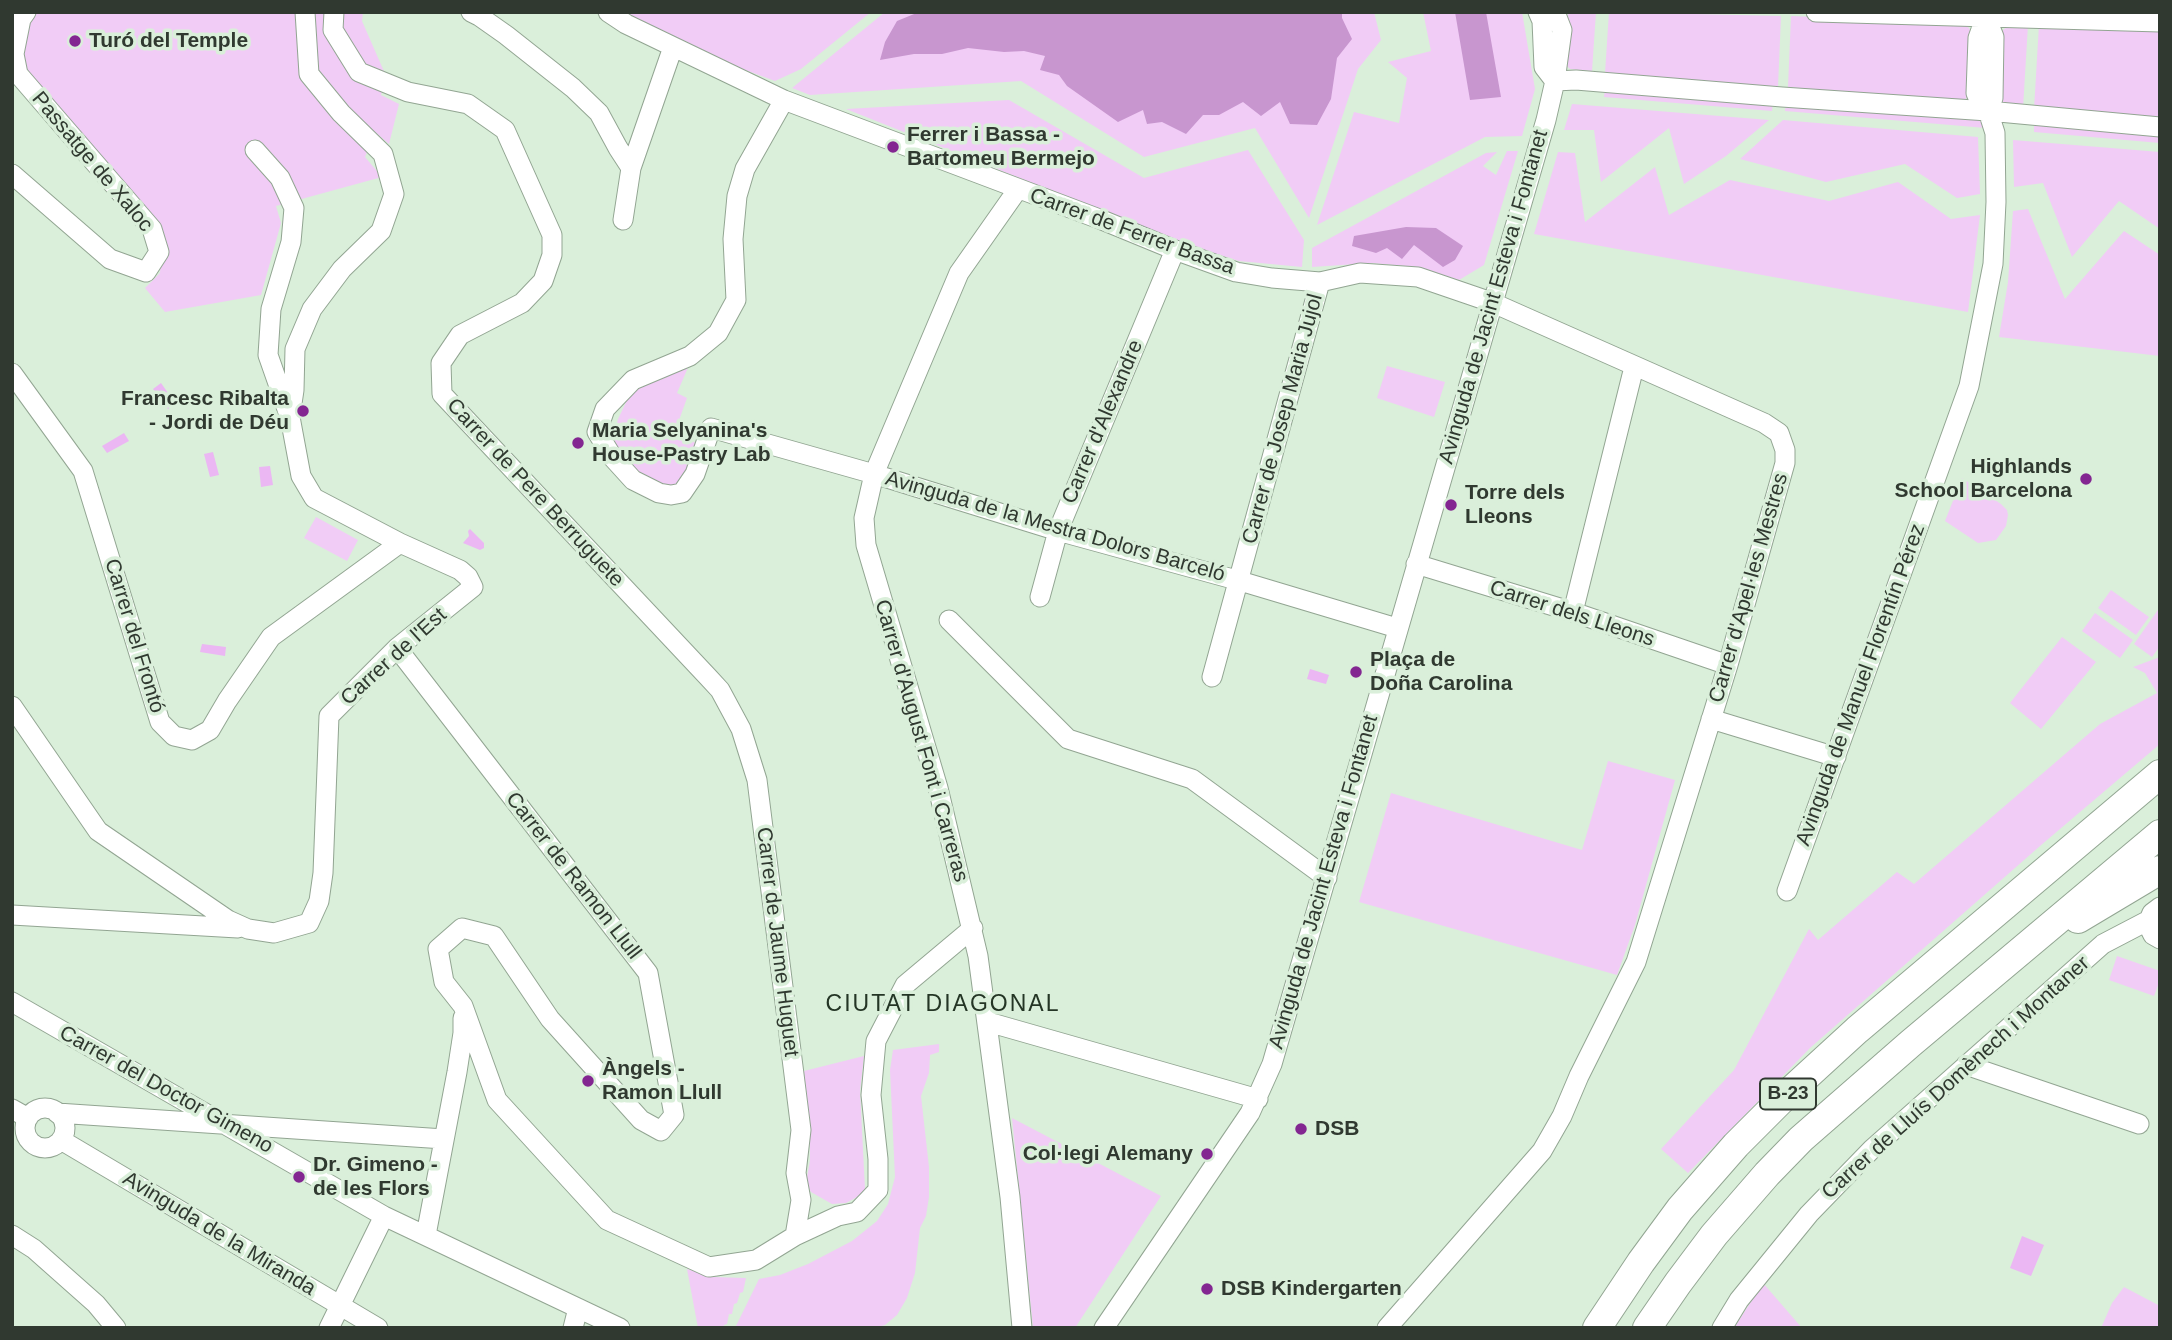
<!DOCTYPE html>
<html>
<head>
<meta charset="utf-8">
<style>
	body { margin:0 }
	#map { position:relative; width:2172px; height:1340px; overflow:hidden; background:#daefda; font-family:Helvetica,sans-serif }
	canvas { display:block }
	.frame { position:absolute; inset:0; border:14px solid #303930; pointer-events:none }
</style>
</head>
<body>
<div id="map">
<canvas width="2172" height="1340"></canvas>
<div class="frame"></div>
</div>
<script>
const g = document.querySelector('canvas').getContext('2d');
g.lineJoin = 'round';
function fillPath(path, color) { g.fillStyle = color; g.fill(path, 'evenodd'); }
const poly = rows => new Path2D(rows.map(r => 'M' + r).join(''));
function trace(path, color, width, dash) { g.strokeStyle = color; g.lineWidth = width; g.lineCap = dash ? 'butt' : 'round'; g.setLineDash(dash || []); g.stroke(path); }
function label(font, color, halo, rows, align = 'center') {
  g.font = font + ' Helvetica,sans-serif'; g.lineWidth = 7; g.setLineDash([]); g.textBaseline = 'middle'; g.strokeStyle = halo; g.fillStyle = color; for (const [text, x, y, turn = 0] of rows) {
    g.save(); g.translate(x, y); g.rotate((+turn || 0) * Math.PI / 180); g.textAlign = isNaN(turn) ? turn : align; if (halo) g.strokeText(text, 0, 0); g.fillText(text, 0, 0); g.restore();
  }
}
fillPath(poly([
	[39,12,363,12,362,21,386,76,381,95,399,104,389,144,375,132,365,157,382,177,276,206,281,223,261,295,165,312,145,288,160,273,162,243,28,80,20,58,27,22],
	[624,12,871,12,801,69,775,81,675,44],
	[885,12,1374,12,1381,40,1358,69,1309,218,1255,128,1144,157,1021,81,810,95,792,88],
	[1423,12,1522,12,1535,89,1522,136,1485,137,1317,225,1354,112,1399,123,1407,78,1388,62,1431,51],
	[1570,12,1596,12,1592,71,1570,69,1564,63,1566,17],
	[1609,12,1781,16,1778,87,1605,73],
	[1791,16,1960,23,1967,26,1972,32,1968,97,1962,101,1954,102,1788,87],
	[2009,25,2028,25,2023,108,2004,105,2000,101,2001,32],
	[2039,25,2160,29,2160,119,2034,109],
	[1605,88,1773,101,1772,111,1604,97],
	[1009,100,1144,178,1248,150,1304,240,1302,267,1239,261,1188,245,846,109],
	[1786,103,1979,119,1986,128,1785,111],
	[1572,104,1769,120,1726,156,1684,184,1669,128,1601,182,1594,130,1564,130],
	[1783,120,1978,137,1980,194,1957,198,1905,164,1826,182,1740,159],
	[2034,123,2160,133,2160,143,2034,132],
	[2013,140,2160,152,2160,229,2119,201,2072,257,2043,183,2014,187],
	[1507,151,1518,151,1484,265,1459,280,1417,267,1372,263,1312,267,1312,248,1486,153,1497,152,1483,166,1496,175],
	[1558,152,1575,153,1585,222,1655,167,1669,215,1730,180,1829,201,1898,182,1951,219,1980,215,1968,312,1534,234],
	[2028,209,2065,299,2124,231,2160,255,2160,356,1999,337,2008,282,2013,211],
	[690,363,677,393,687,398,674,434,696,443,684,482,668,489,639,476,612,443,618,419,630,394,651,381],
	[1387,366,1445,382,1434,417,1377,398],
	[1962,478,2001,504,2007,510,2008,515,2006,526,1996,540,1978,543,1945,521],
	[316,517,358,540,347,561,304,538],
	[2111,590,2149,617,2136,635,2098,608],
	[2160,607,2160,646,2152,657,2134,644],
	[2095,613,2133,640,2120,658,2082,631],
	[2062,637,2096,662,2041,729,2010,703],
	[2160,657,2160,744,2040,846,1810,1048,1688,1173,1661,1149,1734,1070,1809,929,1818,940,1897,872,1914,884,2100,724,2157,693,2145,673,2133,667],
	[1608,761,1675,780,1635,925,1617,975,1359,902,1391,793,1582,850],
	[2117,956,2160,971,2160,980,2154,996,2109,980],
	[939,1044,939,1052,930,1055,929,1073,921,1096,929,1167,929,1197,926,1216,920,1228,915,1273,907,1298,897,1315,885,1325,874,1328,735,1328,759,1279,780,1275,808,1264,852,1241,877,1221,888,1204,895,1177,890,1070,893,1050],
	[864,1056,860,1091,865,1189,859,1196,846,1203,832,1204,811,1192,806,1182,810,1161,810,1127,804,1071],
	[1012,1118,1161,1196,1075,1328,1033,1328],
	[687,1269,713,1277,746,1278,743,1292,740,1293,737,1303,734,1304,732,1314,729,1314,727,1324,724,1325,723,1328,698,1328],
	[1763,1283,1802,1328,1734,1328],
	[2124,1287,2160,1306,2160,1328,2101,1328,2112,1303]
]), '#f1ccf6');
fillPath(poly([
	[919,12,1342,12,1342,18,1352,39,1337,58,1331,99,1317,125,1290,124,1280,102,1261,116,1243,102,1219,115,1203,115,1186,134,1162,122,1147,124,1143,110,1118,122,1067,86,1059,75,1040,70,1045,56,1024,51,1004,52,968,48,942,54,914,54,880,60,885,42,897,21],
	[1455,12,1486,12,1501,97,1470,100],
	[1406,227,1436,228,1463,246,1455,260,1443,267,1414,245,1402,259,1387,248,1376,253,1352,246,1354,236]
]), '#c896cf');
fillPath(poly([
	[161,383,175,403,168,409,153,389],
	[124,433,129,441,107,453,102,446],
	[213,452,219,475,210,477,204,454],
	[270,466,273,485,261,487,259,467],
	[470,529,484,543,484,548,480,550,463,543,469,536,468,531],
	[202,644,226,647,225,656,200,652],
	[1310,669,1329,675,1326,684,1307,679],
	[2022,1236,2044,1245,2031,1276,2010,1268]
]), '#ebb7f3');
const minor = poly([
	[334,12,333,30,359,72,408,92,468,104,505,130,552,235,552,255,543,281,522,303,460,335,441,363,442,394,708,677,720,690,741,729,757,780,801,1130,796,1173,801,1200,795,1236],
	[471,12,479,16,506,35,573,88,599,113,618,148,631,168],
	[608,12,626,24,784,100,1102,220,1175,250,1236,272,1272,278,1320,282,1360,273,1418,277,1491,302,1764,423,1779,433,1785,450,1785,463,1728,665,1636,962,1579,1076,1562,1116,1542,1151,1387,1328],
	[1538,12,1542,21,1544,67,1554,80],
	[1816,12,2160,22],
	[1984,12,1994,37,1993,98,1988,111],
	[1555,81,1576,80,1782,97,1988,111,2160,127],
	[784,100,745,169,737,196,733,239,736,300,718,333,690,356,633,380,605,409,597,432,613,458,633,480,659,493,671,495,682,493,695,474,711,428,874,474,1058,531,1240,581,1397,628],
	[255,150,280,178,294,208,291,242,271,309,268,355,288,412],
	[12,174,110,259,146,272,159,252,152,229,18,74,14,54,21,19,26,12],
	[1018,189,959,273,874,474,864,518,866,545,938,788,978,956,1010,1197,1022,1328],
	[623,220,631,168,673,47],
	[12,373,83,471,160,722,174,736,192,740,210,730,227,701,271,637,400,543],
	[1416,564,1573,612,1728,665],
	[1040,597,1058,531,1175,250],
	[1573,612,1634,367],
	[949,620,1068,739,1192,779,1327,878],
	[397,648,648,973,674,1115,661,1131,641,1120,550,1019,494,936,462,928,438,949,444,982,463,1006,497,1100,607,1220,709,1267,756,1260,795,1236,838,1216,857,1212,878,1190,878,1159,871,1095,876,1041,905,985,973,928],
	[1212,677,1320,282],
	[12,706,98,831,228,920,248,929,274,933,309,923,319,901,323,873,329,716,397,648,473,587,468,577,460,570,400,543,314,498,301,476,290,417,294,390,295,349,312,309,342,269,381,231,394,194,383,154,341,113,309,74,305,12],
	[1711,719,1836,757],
	[1787,891,1969,386,1993,264,1996,202,1995,133,1988,111,1979,100,1976,93,1978,38,1986,16],
	[12,915,238,928],
	[2160,939,2153,935,2149,927,2149,920,2152,913,2160,907],
	[12,1002,384,1216,620,1328],
	[988,1022,1258,1099],
	[1966,1065,2139,1124],
	'25 1128a20 20 0 1 1 40 0a20 20 0 1 1-40 0Z',
	[12,1109,28,1118],
	[57,1113,444,1139],
	[61,1140,378,1328],
	[12,1235,34,1249,96,1304,116,1328],
	[426,1235,457,1072,463,1033,463,1018],
	[329,1328,384,1216],
	[573,1328,578,1308],
	[1104,1328,1250,1113,1272,1064,1546,120,1555,81,1562,30,1555,12],
	[1722,1328,1739,1300,1809,1214,1872,1149,2103,944,2149,920]
]);
const highway = poly([
	[2078,919,2160,870],
	[1597,1328,1641,1262,1680,1209,1736,1145,1786,1095,1857,1030,2160,774],
	[1647,1328,1678,1283,1714,1235,1767,1174,1801,1139,1911,1043,2160,834]
]);
trace(minor, '#92a592', 21);
trace(highway, '#92a592', 30);
trace(minor, '#fff', 19);
trace(highway, '#fff', 28);
for (const [x, y, r, color] of [
	[75,41,7,"#832691"],
	[893,147,7,"#832691"],
	[303,411,7,"#832691"],
	[578,443,7,"#832691"],
	[2086,479,7,"#832691"],
	[1451,505,7,"#832691"],
	[1356,672,7,"#832691"],
	[588,1081,7,"#832691"],
	[1301,1129,7,"#832691"],
	[1207,1154,7,"#832691"],
	[299,1177,7,"#832691"],
	[1207,1289,7,"#832691"]
]) { const dot = new Path2D(); dot.arc(x, y, r, 0, 2 * Math.PI); g.fillStyle = color; g.fill(dot); trace(dot, '#daefda', 2.5); }
for (const [x, y, w] of [
	[1788,1094,56]
]) { const box = new Path2D(); box.roundRect(x - w / 2, y - 15.5, w, 31, 5); g.fillStyle = '#daefda'; g.fill(box); trace(box, '#303930', 2); }
label('bold 19px', '#303930', null, [
	["B-23",1788,1094]
]);
label('bold 21px', '#303930', '#daefda', [
	["Turó del Temple",89,41],
	["Ferrer i Bassa -",907,135],
	["Bartomeu Bermejo",907,159],
	["Francesc Ribalta",289,399,"right"],
	["- Jordi de Déu",289,423,"right"],
	["Maria Selyanina's",592,431],
	["House-Pastry Lab",592,455],
	["Highlands",2072,467,"right"],
	["School Barcelona",2072,491,"right"],
	["Torre dels",1465,493],
	["Lleons",1465,517],
	["Plaça de",1370,660],
	["Doña Carolina",1370,684],
	["Àngels -",602,1069],
	["Ramon Llull",602,1093],
	["DSB",1315,1129],
	["Col·legi Alemany",1193,1154,"right"],
	["Dr. Gimeno -",313,1165],
	["de les Flors",313,1189],
	["DSB Kindergarten",1221,1289]
], 'left');
label('21px', '#303930', '#daefda', [
	["Passatge de Xaloc",92,162,50],
	["Carrer de Ferrer Bassa",1132,232,20],
	["Avinguda de Jacint Esteva i Fontanet",1494,297,-74],
	["Carrer de Josep Maria Jujol",1283,419,-75],
	["Carrer d'Alexandre",1103,422,-67],
	["Carrer de Pere Berruguete",535,493,47],
	["Avinguda de la Mestra Dolors Barceló",1055,527,16],
	["Carrer d'Apel·les Mestres",1749,588,-74],
	["Carrer dels Lleons",1572,614,18],
	["Carrer del Frontó",134,636,73],
	["Carrer de l'Est",394,657,-42],
	["Avinguda de Manuel Florentín Pérez",1861,685,-70],
	["Carrer d'August Font i Carreras",921,741,74],
	["Carrer de Ramon Llull",573,876,52],
	["Avinguda de Jacint Esteva i Fontanet",1324,882,-74],
	["Carrer de Jaume Huguet",777,942,83],
	["Carrer de Lluís Domènech i Montaner",1956,1078,-42],
	["Carrer del Doctor Gimeno",166,1090,29],
	["Avinguda de la Miranda",219,1234,31]
]);
g.letterSpacing = '2px';
label('23px', '#243525', '#daefda', [
	["CIUTAT DIAGONAL",943,1005]
]);
g.letterSpacing = '0px';
</script>
</body>
</html>
